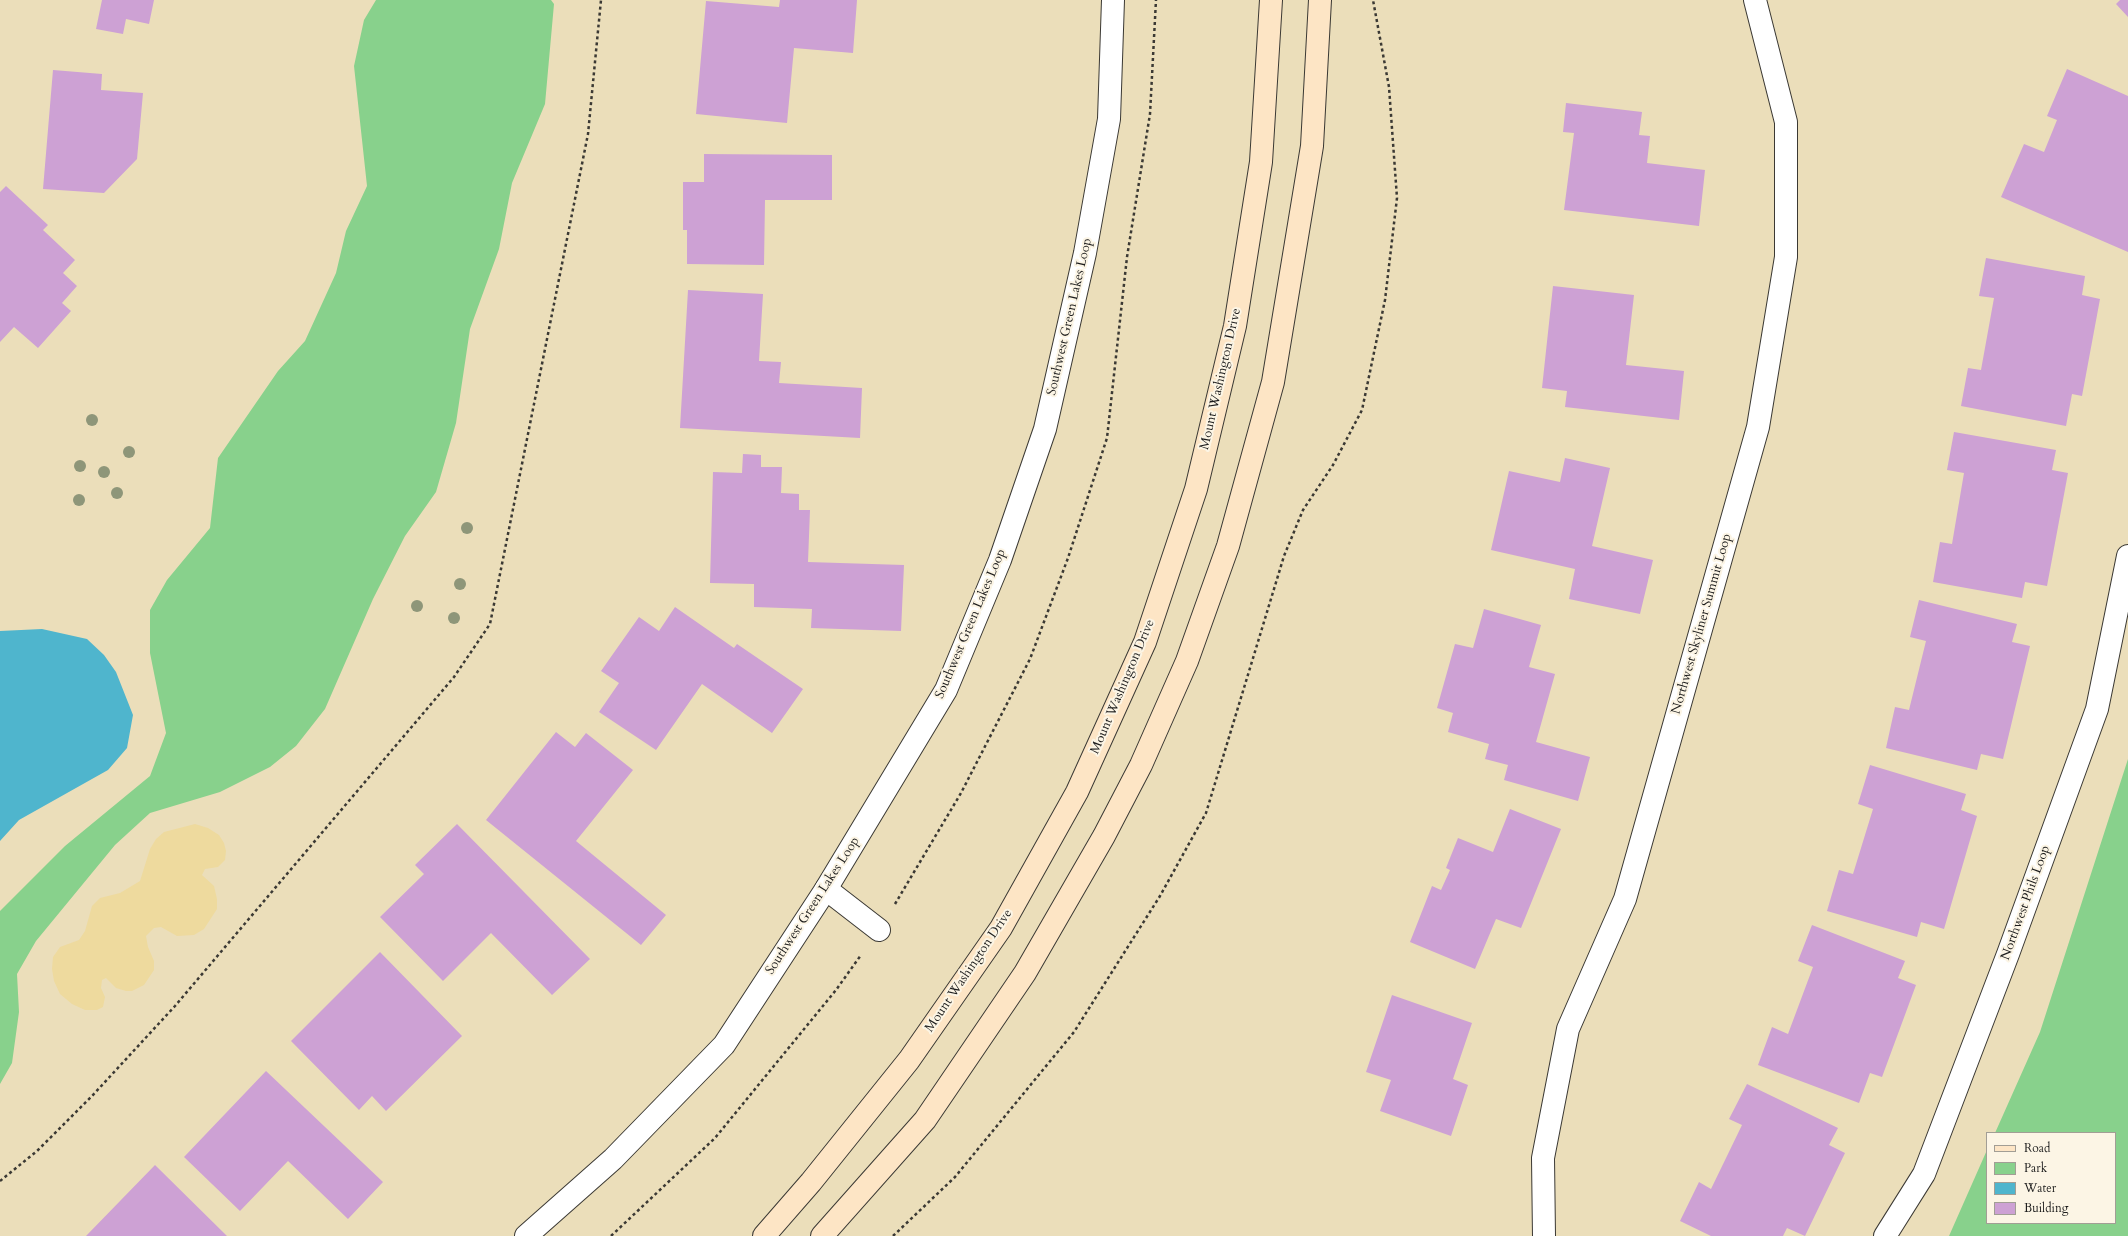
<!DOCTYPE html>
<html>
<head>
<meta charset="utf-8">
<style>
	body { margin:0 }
	#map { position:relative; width:2128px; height:1236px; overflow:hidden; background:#ebdeba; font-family:Cardo,serif }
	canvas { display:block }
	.legend { position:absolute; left:1986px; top:1132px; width:130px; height:92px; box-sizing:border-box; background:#fcf5e5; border:1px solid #a29e95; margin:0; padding:5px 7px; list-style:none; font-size:12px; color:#1c1c1c }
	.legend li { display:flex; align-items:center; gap:8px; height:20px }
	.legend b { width:20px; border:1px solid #a29e95 }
</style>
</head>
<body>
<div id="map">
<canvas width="2128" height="1236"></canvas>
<ul class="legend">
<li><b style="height:5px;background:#fde5c5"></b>Road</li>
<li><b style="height:11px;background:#88d18c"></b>Park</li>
<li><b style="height:11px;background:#4fb5cd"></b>Water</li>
<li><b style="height:11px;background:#cda1d4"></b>Building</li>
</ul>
</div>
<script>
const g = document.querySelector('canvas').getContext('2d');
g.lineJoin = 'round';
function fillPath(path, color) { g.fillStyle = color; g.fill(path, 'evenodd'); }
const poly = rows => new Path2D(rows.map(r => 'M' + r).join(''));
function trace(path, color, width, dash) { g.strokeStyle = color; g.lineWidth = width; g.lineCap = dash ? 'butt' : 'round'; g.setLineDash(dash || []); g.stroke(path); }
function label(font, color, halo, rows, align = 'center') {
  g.font = font + ' Cardo,serif'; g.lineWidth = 4; g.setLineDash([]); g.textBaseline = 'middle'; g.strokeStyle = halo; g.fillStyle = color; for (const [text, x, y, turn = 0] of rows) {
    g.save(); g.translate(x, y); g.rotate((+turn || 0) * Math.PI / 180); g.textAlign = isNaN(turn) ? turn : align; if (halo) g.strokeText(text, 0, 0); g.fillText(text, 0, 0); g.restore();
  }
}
fillPath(poly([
	[376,0,551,0,554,4,545,104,512,183,499,249,470,329,456,423,436,492,405,536,373,599,325,709,296,746,270,767,220,792,150,813,115,845,36,941,17,974,19,1012,12,1063,0,1084,0,911,65,846,150,776,166,733,150,653,150,610,167,580,210,528,218,458,278,371,305,341,336,273,346,231,367,186,354,66,364,20],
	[2128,759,2128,1236,1949,1236,1987,1150,1987,1223,2115,1223,2115,1133,1995,1133,2040,1032]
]), '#88d18c');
fillPath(poly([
	[195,824,208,828,219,835,224,843,226,851,225,860,218,867,205,869,202,875,214,886,217,899,217,909,204,929,194,935,177,936,161,927,154,928,146,936,148,947,154,961,154,970,144,985,132,991,126,991,116,988,106,978,102,980,101,988,105,997,103,1007,97,1010,85,1010,72,1004,60,994,54,981,52,969,53,957,60,947,79,940,85,931,92,906,100,898,120,893,140,881,150,849,156,839,164,832]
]), '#eeda9e');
fillPath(poly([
	[42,629,87,639,104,655,116,672,133,715,127,748,108,770,19,820,0,841,0,631]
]), '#4fb5cd');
fillPath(poly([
	[102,0,154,0,149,24,126,19,123,34,96,29],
	[780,0,857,0,853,53,794,48,787,123,696,114,706,1,779,7],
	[2120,0,2128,0,2128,17,2116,4],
	[2067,69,2128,96,2128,252,2001,197,2024,144,2044,152,2057,120,2047,116],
	[53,70,102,74,101,90,143,93,137,159,104,193,43,189],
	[1566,103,1642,112,1639,135,1650,136,1647,163,1705,170,1699,226,1564,210,1574,133,1563,132],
	[704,154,832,155,832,200,765,200,764,265,687,264,687,230,683,230,683,182,704,182],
	[6,186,48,225,43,230,75,260,63,273,77,286,62,303,71,311,38,348,14,327,0,342,0,192],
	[1986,258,2085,276,2082,295,2100,299,2082,396,2072,394,2066,426,1961,406,1968,368,1981,370,1994,298,1979,296],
	[1553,286,1634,295,1626,365,1684,371,1679,420,1565,407,1567,391,1542,388],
	[688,290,763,294,759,361,781,362,779,383,862,388,860,438,680,428],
	[1954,432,2056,450,2052,470,2068,473,2047,586,2025,582,2022,598,1933,582,1940,542,1952,544,1964,473,1947,470],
	[743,454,761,455,761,467,782,467,781,493,799,494,799,510,810,510,808,562,904,565,901,631,811,628,812,609,754,607,754,584,710,583,713,472,742,473],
	[1565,458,1610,468,1592,546,1653,560,1640,614,1569,599,1575,569,1491,550,1509,471,1560,482],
	[1919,600,2017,624,2012,642,2030,646,2003,759,1981,754,1977,770,1886,748,1895,707,1909,710,1926,641,1910,637],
	[675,607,734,648,737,644,803,689,772,733,702,684,656,750,599,712,619,683,601,671,639,617,659,631],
	[1484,609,1541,625,1529,667,1555,674,1536,742,1590,757,1578,801,1504,780,1508,765,1485,759,1489,744,1448,732,1453,713,1437,708,1455,644,1473,648],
	[556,732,575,747,586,733,633,770,576,841,666,915,641,945,486,820],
	[1870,765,1966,794,1961,810,1977,816,1944,929,1921,922,1917,937,1827,911,1839,870,1853,874,1873,809,1858,804],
	[1510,809,1561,829,1521,928,1496,919,1475,969,1410,942,1432,886,1441,890,1450,870,1446,868,1458,838,1493,852],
	[457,824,590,959,552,995,491,933,443,981,380,917,424,874,415,865],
	[1812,925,1905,961,1898,978,1916,985,1882,1077,1870,1073,1859,1103,1758,1065,1772,1027,1788,1034,1813,967,1798,961],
	[380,952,462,1036,386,1111,372,1096,359,1110,291,1041],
	[1392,995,1472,1023,1453,1079,1468,1085,1451,1136,1380,1111,1391,1080,1366,1072],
	[266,1071,383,1182,348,1219,288,1161,240,1211,184,1157],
	[1747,1084,1838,1128,1829,1145,1845,1153,1805,1236,1787,1228,1783,1236,1711,1236,1680,1221,1699,1182,1711,1189,1742,1125,1729,1119],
	[155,1165,227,1236,86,1236]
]), '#cda1d4');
const lane = poly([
	[826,889,879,930]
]);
const street = poly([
	[526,1236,613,1159,724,1045,826,889,946,690,1000,560,1045,429,1085,253,1109,119,1113,0],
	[1544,1236,1543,1158,1568,1029,1625,899,1758,427,1786,257,1786,122,1755,0],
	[1885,1236,1924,1174,2008,954,2097,709,2128,556]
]);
const secondary = poly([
	[764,1236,811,1182,909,1060,1001,928,1077,792,1145,642,1196,489,1235,326,1261,162,1271,0],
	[822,1236,925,1120,1025,973,1104,836,1141,765,1187,661,1228,546,1273,382,1312,146,1320,0]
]);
trace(lane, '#3b3934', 24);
trace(street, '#3b3934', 24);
trace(secondary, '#3b3934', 24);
trace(poly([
	[895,904,961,793,1030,659,1068,558,1107,438,1127,257,1150,114,1156,0],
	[0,1181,37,1151,92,1096,175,1006,454,677,490,624,588,134,601,0],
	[611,1236,715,1138,836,990,861,955],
	[893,1236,955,1177,1074,1032,1160,896,1206,813,1284,556,1303,510,1333,465,1362,410,1385,300,1397,198,1389,87,1373,0]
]), '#3b3934', 2.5, [3, 3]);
trace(lane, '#fff', 22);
trace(street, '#fff', 22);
trace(secondary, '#fde5c5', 22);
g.fillStyle = '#8e9679';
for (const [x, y] of [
	[92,420],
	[129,452],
	[80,466],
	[104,472],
	[117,493],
	[79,500],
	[467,528],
	[460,584],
	[417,606],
	[454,618]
]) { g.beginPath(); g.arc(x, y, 6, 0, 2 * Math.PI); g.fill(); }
label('13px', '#1c1c1c', '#fcf5e5', [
	["Southwest Green Lakes Loop",1070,317,-77],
	["Mount Washington Drive",1221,379,-77],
	["Southwest Green Lakes Loop",971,624,-67],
	["Northwest Skyliner Summit Loop",1702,624,-74],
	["Mount Washington Drive",1123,687,-67],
	["Northwest Phils Loop",2026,903,-70],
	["Southwest Green Lakes Loop",813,906,-57],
	["Mount Washington Drive",969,971,-56]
]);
</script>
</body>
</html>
